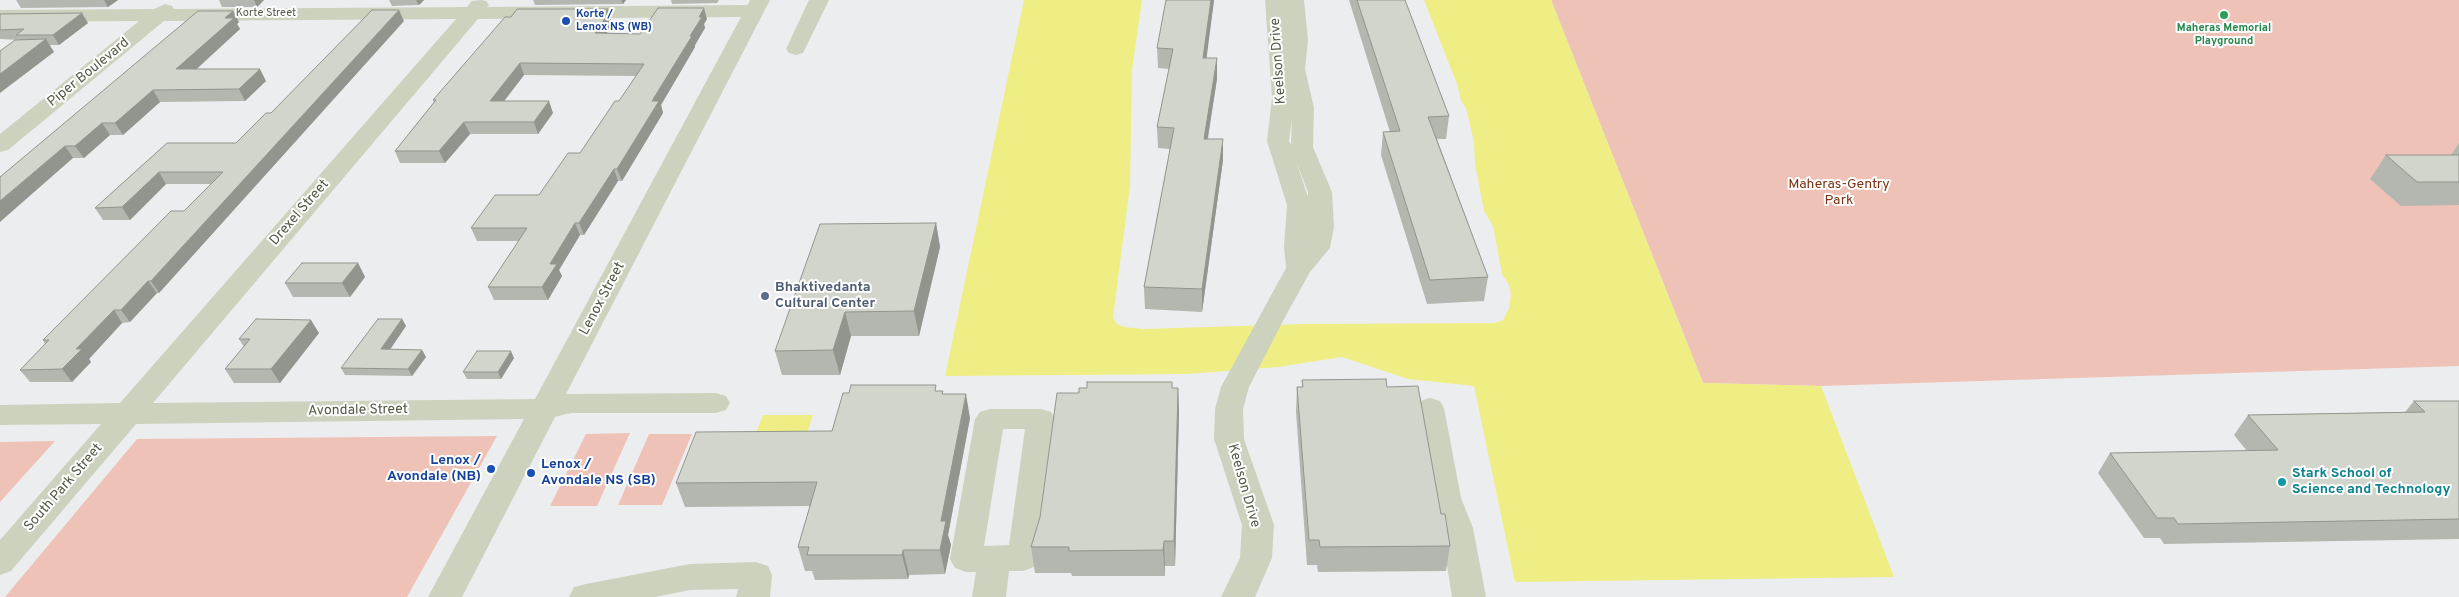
<!DOCTYPE html>
<html>
<head>
<meta charset="utf-8">
<style>
	body { margin:0 }
	canvas { display:block; background:#ecedef }
</style>
</head>
<body>
<canvas width="2459" height="597"></canvas>
<script>
const g = document.querySelector('canvas').getContext('2d');
g.lineJoin = 'round';
function fillPath(path, color) { g.fillStyle = color; g.fill(path, 'evenodd'); }
const poly = rows => new Path2D(rows.map(r => 'M' + r).join(''));
function trace(path, color, width, dash) { g.strokeStyle = color; g.lineWidth = width; g.lineCap = dash ? 'butt' : 'round'; g.setLineDash(dash || []); g.stroke(path); }
function label(font, color, halo, rows, align = 'center') {
  g.font = font + ' Overpass,sans-serif'; g.lineWidth = 4; g.setLineDash([]); g.textBaseline = 'middle'; g.strokeStyle = halo; g.fillStyle = color; for (const [text, x, y, turn = 0] of rows) {
    g.save(); g.translate(x, y); g.rotate((+turn || 0) * Math.PI / 180); g.textAlign = isNaN(turn) ? turn : align; if (halo) g.strokeText(text, 0, 0); g.fillText(text, 0, 0); g.restore();
  }
}
fillPath(poly([
	[1551,0,2459,0,2459,366,1821,386,1703,383],
	[630,433,597,506,550,506,586,434],
	[649,434,692,434,662,505,618,505],
	[497,436,407,597,5,597,137,439],
	[55,441,0,502,0,442]
]), '#efc2b8');
fillPath(poly([
	[1024,0,1142,0,1132,70,1130,185,1113,318,1117,324,1124,327,1144,329,1303,324,1495,323,1503,320,1509,308,1511,294,1509,285,1502,274,1493,226,1484,211,1475,164,1474,142,1466,108,1461,101,1457,84,1424,0,1551,0,1703,383,1821,386,1894,577,1515,582,1474,386,1408,379,1342,357,1278,367,1187,374,945,376],
	[763,415,813,415,807,433,756,433]
]), '#eeee84');
fillPath(poly([
	[482,0,486,1,489,5,487,7,748,5,750,0,770,0,566,394,716,393,726,396,730,403,726,410,716,413,571,413,555,417,462,597,428,597,524,419,136,424,11,571,0,575,0,540,101,424,0,425,0,405,120,403,456,19,164,21,8,150,0,152,0,134,139,21,0,22,0,10,154,9,165,4,172,6,174,9,467,7,472,1,482,0],
	[741,17,535,399,153,403,478,19,741,17],
	[809,0,829,0,803,53,796,55,789,53,786,49,809,0],
	[1265,0,1304,0,1308,40,1305,69,1314,108,1313,147,1332,192,1334,227,1330,248,1310,272,1284,319,1249,387,1243,409,1244,439,1274,525,1272,558,1255,597,1221,597,1240,558,1242,525,1214,439,1215,409,1221,387,1286,268,1284,246,1287,205,1267,141,1272,98,1265,0],
	[1292,118,1291,145,1289,141,1292,118],
	[1296,161,1308,192,1308,197,1296,161],
	[1430,398,1440,401,1444,408,1461,498,1473,528,1486,597,1452,597,1441,528,1431,498,1416,408,1420,401,1430,398],
	[990,409,1041,409,1051,412,1056,419,1039,558,1034,567,1023,571,1009,571,1006,597,972,597,976,572,966,572,955,568,950,559,975,419,980,412,990,409],
	[1003,429,1025,429,1009,545,984,546,1003,429],
	[756,562,768,566,772,575,770,597,736,597,738,589,690,590,655,597,569,597,574,587,586,584,690,564,756,562]
]), '#cdd2bf');
fillPath(poly([
	[16,0,118,0,108,7,21,8],
	[219,0,264,0,257,7,222,7],
	[389,0,424,0,419,5,392,6],
	[533,0,626,0,623,4,535,5],
	[671,0,719,0,717,3,672,4],
	[1214,0,1206,58,1217,58,1217,79,1208,139,1223,160,1202,312,1145,309,1144,287,1170,149,1158,148,1157,127,1169,69,1158,68,1157,48],
	[1349,0,1405,0,1449,116,1446,139,1437,139,1488,277,1484,301,1427,304,1381,155,1383,132,1390,132],
	[608,9,611,20,609,24,610,28,607,33,640,34,707,19,704,24,705,28,695,45,695,47,661,105,663,113,622,181,618,181,584,235,580,235,559,270,562,276,548,300,494,300,488,287,519,241,477,241,471,228,539,195,580,153,619,101,636,76,524,75,504,101,553,113,538,134,470,134,445,163,400,163,395,151,434,102,433,100,511,17],
	[233,11,239,22,237,24,240,29,197,69,266,81,245,101,160,102,123,135,110,135,84,158,73,158,0,177],
	[0,14,88,23,59,45,49,45,54,52,20,40,0,39],
	[404,21,159,293,157,293,130,322,122,323,89,359,91,362,72,382,30,382,20,370,45,344,43,340,184,211,211,184,166,184,130,220,103,220,95,208,167,143,236,143,271,113],
	[2459,143,2459,205,2401,206,2370,179,2386,155,2451,155],
	[936,223,940,247,919,336,851,336,840,375,782,375,775,351],
	[358,263,365,277,350,297,293,297,285,283],
	[402,319,406,326,390,349,422,350,426,357,412,376,345,375,341,368],
	[319,333,280,383,234,383,225,369,244,347,239,339],
	[514,358,501,379,467,379,463,372],
	[1302,380,1387,387,1441,514,1450,546,1446,571,1318,572,1317,565,1307,565,1296,412,1297,387,1302,387],
	[1172,388,1178,388,1179,413,1175,566,1165,566,1165,576,1072,576,1071,573,1035,573,1031,547],
	[937,391,944,394,970,418,948,535,951,545,945,574,909,575,908,579,815,580,812,571,805,571,798,547,810,506,685,507,676,483,832,431],
	[2414,401,2459,401,2459,539,2164,544,2160,538,2144,538,2098,473,2110,453,2247,451,2234,435,2248,415,2405,412]
]), '#b4b7af');
fillPath(poly([
	[104,0,118,0,108,7],
	[254,0,264,0,257,7],
	[416,0,424,0,419,5],
	[621,0,626,0,623,4],
	[1211,0,1214,0,1204,78,1203,58],
	[704,8,707,19,704,24,705,28,695,45,695,47,661,105,663,113,622,181,617,169,652,101,690,36,699,17],
	[608,9,611,20,609,24,610,28,599,45,595,33,602,17],
	[399,10,404,21,159,293,151,281],
	[233,11,239,22,237,24,240,29,183,81,176,69,225,18],
	[82,13,88,23,59,45,53,35],
	[46,39,54,52,0,93,0,74],
	[1217,58,1217,79,1204,160,1204,139],
	[520,63,524,75,495,113,490,101],
	[260,69,266,81,245,101,239,89],
	[153,90,160,102,123,135,115,123],
	[549,101,553,113,538,134,534,122],
	[464,122,470,134,445,163,439,151],
	[102,123,110,135,84,158,75,146],
	[1223,139,1223,160,1202,312,1202,289],
	[65,146,73,158,0,222,0,201],
	[614,169,618,181,584,235,579,223],
	[159,172,166,184,130,220,122,207],
	[575,223,580,235,559,270,562,276,548,300,542,287,550,264],
	[936,223,940,247,919,336,914,311],
	[358,263,365,277,350,297,342,283],
	[148,281,157,293,130,322,121,310],
	[114,310,122,323,89,359,91,362,72,382,62,369,76,349],
	[845,312,851,336,840,375,833,350],
	[402,319,406,326,385,357,381,349],
	[311,320,319,333,280,383,271,369],
	[422,350,426,357,412,376,408,369],
	[511,351,514,358,501,379,498,372],
	[1178,388,1179,413,1175,566,1174,541],
	[966,394,970,418,948,535,951,545,945,574,940,550,941,521],
	[1164,541,1165,566,1165,576,1163,550],
	[903,550,909,575,908,579,902,555]
]), '#92958e');
const building = poly([
	[1166,0,1211,0,1203,58,1217,58,1204,139,1223,139,1202,289,1144,287,1174,128,1157,127,1173,49,1157,48,1166,0],
	[1357,0,1405,0,1449,116,1428,117,1488,277,1430,280,1383,132,1400,131,1357,0],
	[658,8,704,8,699,17,702,17,690,36,692,36,652,101,659,101,617,169,614,169,579,223,575,223,550,264,557,264,542,287,488,287,527,228,471,228,495,195,539,195,568,153,580,153,615,101,619,101,644,64,520,63,490,101,549,101,534,122,464,122,439,151,395,151,436,100,433,100,505,17,511,17,517,9,608,9,602,17,606,17,595,33,640,34,658,8],
	[372,10,399,10,151,281,148,281,121,310,114,310,76,349,82,349,62,369,20,370,49,340,43,340,171,211,184,211,223,172,159,172,122,207,95,208,167,143,236,143,266,113,271,113,372,10],
	[198,11,233,11,225,18,234,18,176,69,260,69,239,89,153,90,115,123,102,123,75,146,65,146,0,201,0,177,198,11],
	[82,13,53,35,16,35,24,29,0,30,0,14,82,13],
	[46,39,0,74,0,51,15,40,46,39],
	[2386,155,2459,155,2459,182,2417,182,2386,155],
	[936,223,914,311,845,312,833,350,775,351,820,224,936,223],
	[302,263,358,263,342,283,285,283,302,263],
	[256,319,311,320,271,369,225,369,250,339,239,339,256,319],
	[378,319,402,319,381,349,422,350,408,369,341,368,378,319],
	[477,351,511,351,498,372,463,372,477,351],
	[1386,379,1387,387,1418,386,1441,514,1445,514,1450,546,1320,547,1319,540,1309,540,1297,387,1303,387,1302,380,1386,379],
	[1087,382,1172,382,1172,388,1178,388,1174,541,1164,541,1163,550,1069,551,1069,547,1031,547,1040,517,1057,393,1079,393,1079,388,1087,388,1087,382],
	[851,385,936,385,935,391,943,391,942,394,966,394,941,521,946,521,940,550,903,550,902,555,807,555,809,547,798,547,817,482,676,483,696,432,832,431,843,393,849,393,851,385],
	[2414,401,2459,401,2459,519,2178,524,2174,518,2157,518,2110,453,2278,450,2248,415,2425,412,2414,401]
]);
fillPath(building, '#d1d5cb');
trace(building, '#92958e', 1);
for (const [x, y, r, color] of [
	[2224,15,5,"#2e9e5b"],
	[566,21,5,"#1a4fb4"],
	[765,296,5,"#5c6f8a"],
	[491,469,5,"#1a4fb4"],
	[531,473,5,"#1a4fb4"],
	[2282,482,5,"#0f9aa8"]
]) { const dot = new Path2D(); dot.arc(x, y, r, 0, 2 * Math.PI); g.fillStyle = color; g.fill(dot); trace(dot, '#fff', 2); }
label('11px', '#545a44', '#fff', [
	["Korte Street",266,14]
]);
label('bold 11px', '#164399', '#fff', [
	["Korte /",576,15],
	["Lenox NS (WB)",576,28]
], 'left');
label('bold 11px', '#27864d', '#fff', [
	["Maheras Memorial",2224,29],
	["Playground",2224,42]
]);
label('14px', '#545a44', '#fff', [
	["Keelson Drive",1279,61,-94],
	["Piper Boulevard",89,73,-39],
	["Drexel Street",300,213,-49],
	["Lenox Street",603,299,-62],
	["Avondale Street",358,411,-1],
	["Keelson Drive",1243,486,74],
	["South Park Street",64,488,-49]
]);
label('14px', '#7d3214', '#fff', [
	["Maheras-Gentry",1839,185],
	["Park",1839,201]
]);
label('bold 14px', '#4e5e75', '#fff', [
	["Bhaktivedanta",775,288],
	["Cultural Center",775,304]
], 'left');
label('bold 14px', '#164399', '#fff', [
	["Lenox /",481,461],
	["Avondale (NB)",481,477],
	["Lenox /",541,465,"left"],
	["Avondale NS (SB)",541,481,"left"]
], 'right');
label('bold 14px', '#0d838f', '#fff', [
	["Stark School of",2292,474],
	["Science and Technology",2292,490]
], 'left');
</script>
</body>
</html>
